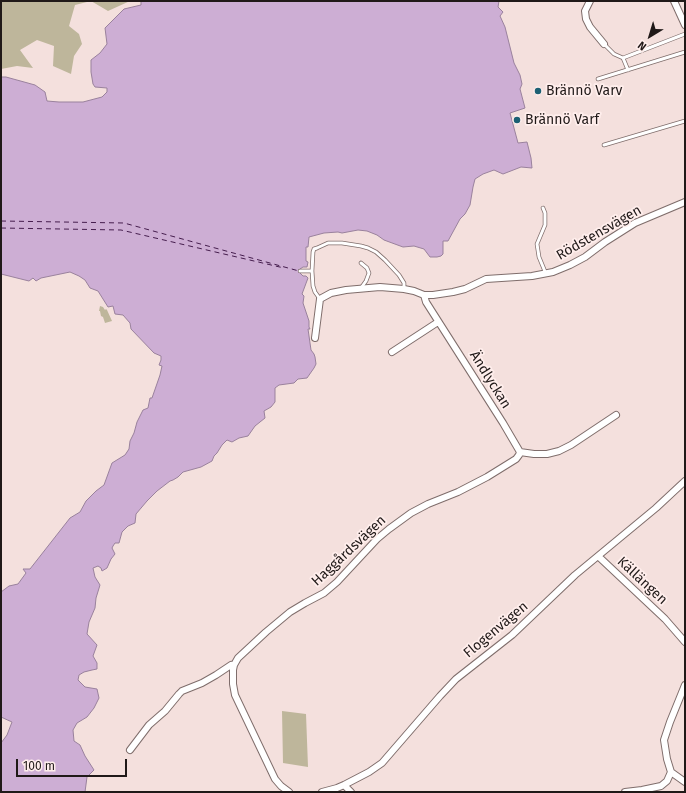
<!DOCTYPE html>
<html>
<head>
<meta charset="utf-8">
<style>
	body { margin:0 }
	#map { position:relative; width:686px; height:793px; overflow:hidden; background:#f4e0dd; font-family:"Fira Sans",sans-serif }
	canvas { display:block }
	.frame { position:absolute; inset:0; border:2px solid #201918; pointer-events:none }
	.north { position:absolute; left:630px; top:16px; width:40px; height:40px; -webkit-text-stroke:3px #ffeeec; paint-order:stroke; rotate:218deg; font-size:11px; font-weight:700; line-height:16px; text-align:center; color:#201918 }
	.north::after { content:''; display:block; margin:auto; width:14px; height:18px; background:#201918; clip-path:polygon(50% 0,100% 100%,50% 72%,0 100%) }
	.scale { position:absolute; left:16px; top:759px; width:111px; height:18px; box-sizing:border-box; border:2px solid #201918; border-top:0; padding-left:5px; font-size:12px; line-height:14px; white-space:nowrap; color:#201918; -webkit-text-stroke:3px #ffeeec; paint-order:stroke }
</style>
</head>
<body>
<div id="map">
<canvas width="686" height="793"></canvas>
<div class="frame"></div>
<div class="north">N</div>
<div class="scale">100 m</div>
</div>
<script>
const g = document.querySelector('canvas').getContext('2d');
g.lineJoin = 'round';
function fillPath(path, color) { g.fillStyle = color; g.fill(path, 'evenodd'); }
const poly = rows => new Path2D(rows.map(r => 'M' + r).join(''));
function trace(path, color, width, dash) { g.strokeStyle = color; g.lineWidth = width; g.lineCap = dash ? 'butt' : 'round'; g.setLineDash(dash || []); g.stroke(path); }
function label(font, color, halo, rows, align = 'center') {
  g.font = font + ' "Fira Sans",sans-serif'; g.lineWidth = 3.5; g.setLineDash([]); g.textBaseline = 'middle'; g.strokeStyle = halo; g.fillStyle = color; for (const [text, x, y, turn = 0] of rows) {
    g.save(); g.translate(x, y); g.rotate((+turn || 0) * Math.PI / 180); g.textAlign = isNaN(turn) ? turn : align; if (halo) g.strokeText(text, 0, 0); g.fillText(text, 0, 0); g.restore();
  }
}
fillPath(poly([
	[1,1,130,1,108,11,91,1,75,5,69,26,79,34,82,44,74,56,71,74,53,66,54,46,37,40,20,50,33,68,17,66,1,69],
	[100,306,103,307,105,310,106,309,107,310,112,321,105,323,103,317,101,316,100,311,99,311],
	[282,711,306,714,308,767,283,763]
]), '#beb69b');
const water = poly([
	[141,1,499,1,498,7,503,12,500,16,505,27,514,63,520,75,522,84,520,89,525,108,510,113,518,143,527,142,531,158,532,168,521,167,503,174,494,170,483,174,475,179,473,187,470,205,465,214,460,219,448,241,443,241,443,254,441,256,437,257,430,257,424,249,414,246,403,247,384,240,377,235,367,231,358,230,342,233,338,232,324,233,309,237,308,247,306,247,306,261,308,262,307,267,303,267,300,269,300,273,303,276,306,276,308,278,302,294,304,296,303,303,309,321,309,327,310,329,308,329,311,350,314,354,315,357,316,364,314,368,307,378,298,379,294,383,279,385,275,388,275,402,271,407,264,411,265,418,255,426,248,436,239,438,232,442,227,440,222,445,217,453,214,456,212,461,201,467,183,472,178,477,173,480,170,481,157,491,147,501,136,514,135,523,128,526,122,532,119,543,115,543,113,546,112,548,115,554,111,559,107,568,102,571,101,568,98,566,93,568,95,577,100,585,96,598,95,608,89,622,87,634,97,645,93,656,97,663,97,669,92,670,84,672,79,675,78,680,85,687,97,689,99,698,94,708,87,717,77,723,73,730,74,741,80,745,85,756,94,770,87,777,85,792,1,792,1,743,7,735,12,722,1,717,1,592,9,586,18,584,26,573,23,569,30,569,70,518,80,512,86,501,96,491,104,485,112,463,125,455,129,449,130,441,134,433,137,422,143,410,148,408,150,398,152,398,160,375,162,366,159,365,161,360,161,356,154,353,131,329,130,323,123,315,115,314,113,306,108,307,98,291,90,288,85,280,79,276,70,272,41,278,36,281,33,278,29,281,1,274,1,77,6,77,35,85,45,92,47,101,59,102,83,102,102,97,107,92,107,88,95,87,93,84,91,72,91,60,100,53,107,44,105,28,124,9,141,5,141,1]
]);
fillPath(water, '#cdaed4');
trace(water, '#99819c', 1);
trace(poly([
	[1,221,124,223,299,271],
	[1,228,121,230,284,268]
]), '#451d4d', 1, [5, 4]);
const service = poly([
	[604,44,614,54,623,58,685,34],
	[623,58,628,70],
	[598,79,685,52],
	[604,145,685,121],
	[543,208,545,213,545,225,537,244,539,257,546,274],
	[361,263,367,268,369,273,366,281,361,288],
	[300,271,312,271],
	[320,299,315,292,313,286,312,271,313,252,314,249,317,248,328,243,342,243,361,246,368,248,376,252,385,260,399,275,404,283,404,289]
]);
const minor = poly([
	[590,1,585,11,586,19,590,27,604,44],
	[674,1,685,25],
	[424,295,426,302,503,423,520,452],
	[315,338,320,299,331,293,346,290,380,287,404,289,414,291,424,295,433,295,453,292,465,289,486,279,532,276,553,272,570,265,585,257,605,242,635,223,685,202],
	[392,352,438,322],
	[598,556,665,619,685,642],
	[685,685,670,722,664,740,667,759,671,772,685,782],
	[130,750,149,725,165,711,179,694,182,691,202,683,216,675,231,665],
	[344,785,351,792],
	[289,792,281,786,275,779,235,695,233,684,233,670,234,665,238,658,266,632,290,612,305,603,324,593,337,582,377,539,389,529,411,513,428,504,458,492,487,477,516,459,519,455,520,452,534,454,547,454,559,451,571,445,616,415],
	[322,792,337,788,344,785,369,772,382,763,440,696,456,679,512,635,575,575,656,508,685,481],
	[625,792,642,790,661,786,667,781,671,772]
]);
trace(service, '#7f6d6b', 4.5);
trace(minor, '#7f6d6b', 8);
trace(service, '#fff', 3);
trace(minor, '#fff', 6);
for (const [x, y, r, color] of [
	[538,91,4,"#1c6073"],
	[517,120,4,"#1c6073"]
]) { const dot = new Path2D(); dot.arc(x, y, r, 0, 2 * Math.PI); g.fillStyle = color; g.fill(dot); trace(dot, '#ffeeec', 1.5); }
label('14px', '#201918', '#ffeeec', [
	["Brännö Varv",546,91],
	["Brännö Varf",525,120]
], 'left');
label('14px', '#201918', '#ffeeec', [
	["Rödstensvägen",599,233,-30],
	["Ändlyckan",490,380,58],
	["Haggårdsvägen",349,551,-43],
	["Källängen",642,581,43],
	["Flogenvägen",496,630,-40]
]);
</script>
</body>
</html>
